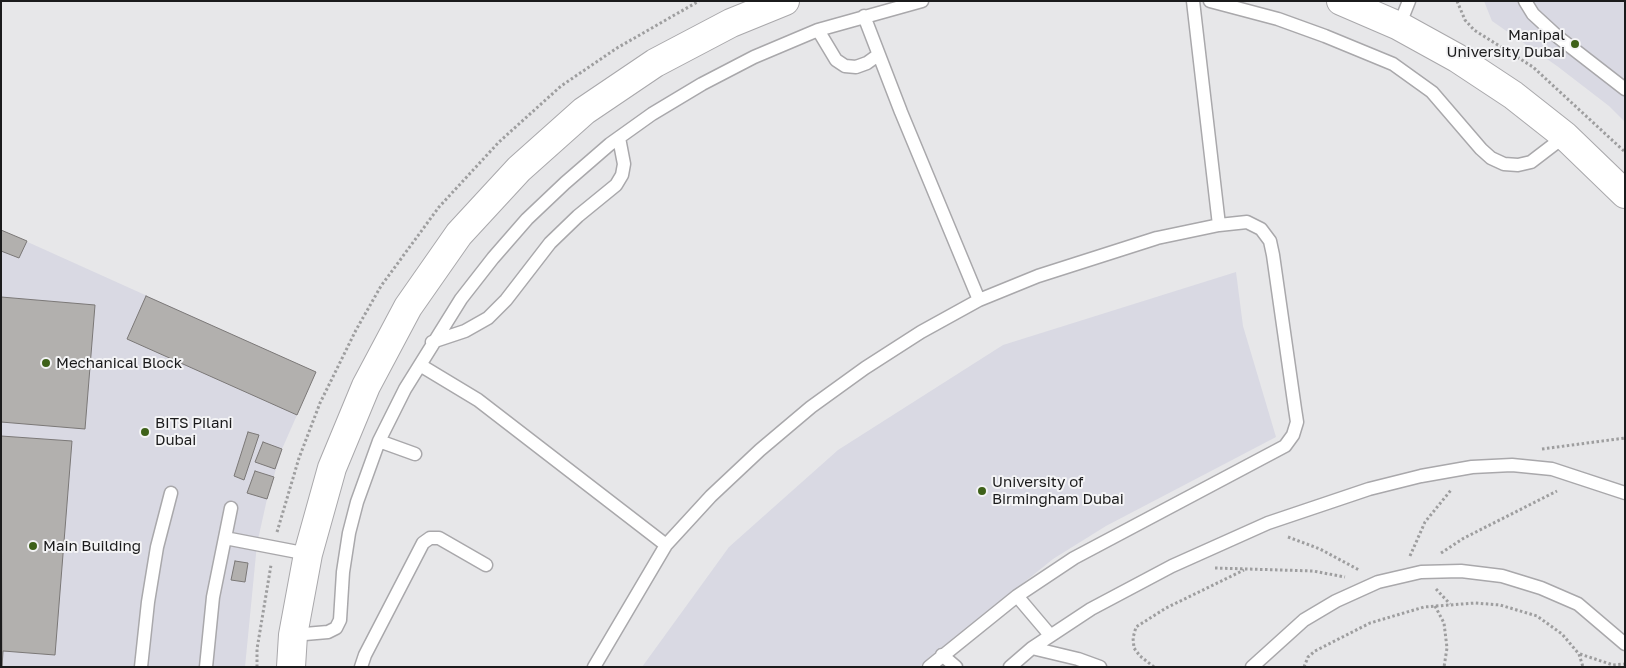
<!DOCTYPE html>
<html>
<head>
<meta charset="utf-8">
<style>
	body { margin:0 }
	#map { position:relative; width:1626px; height:668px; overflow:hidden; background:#e7e7e9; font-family:"Golos Text",sans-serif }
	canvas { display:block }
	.frame { position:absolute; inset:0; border:2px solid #1b1b1c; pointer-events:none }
</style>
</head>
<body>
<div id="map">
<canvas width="1626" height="668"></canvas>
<div class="frame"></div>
</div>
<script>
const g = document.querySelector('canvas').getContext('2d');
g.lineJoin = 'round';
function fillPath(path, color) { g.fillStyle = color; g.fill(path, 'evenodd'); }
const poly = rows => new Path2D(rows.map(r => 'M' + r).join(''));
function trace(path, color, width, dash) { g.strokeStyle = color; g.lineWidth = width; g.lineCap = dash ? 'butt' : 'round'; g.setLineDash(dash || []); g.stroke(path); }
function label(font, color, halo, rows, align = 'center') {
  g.font = font + ' "Golos Text",sans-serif'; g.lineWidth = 4; g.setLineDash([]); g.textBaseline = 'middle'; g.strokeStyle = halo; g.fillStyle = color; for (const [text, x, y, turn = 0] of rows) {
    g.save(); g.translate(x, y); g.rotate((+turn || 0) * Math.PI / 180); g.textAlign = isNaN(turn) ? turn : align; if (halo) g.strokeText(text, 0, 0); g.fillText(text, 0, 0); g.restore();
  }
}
fillPath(poly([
	[1484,1,1625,1,1625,122,1609,106,1557,66,1492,21],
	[1,230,316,372,282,449,267,499,257,544,245,667,1,667],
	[1236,272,1243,326,1276,437,1106,526,1053,559,919,667,642,667,729,547,838,450,1003,345]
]), '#d9d9e3');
const building = poly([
	[1,230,27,241,19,258,1,251,1,230],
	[146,296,316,372,297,415,127,339,146,296],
	[1,297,95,305,85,429,1,422,1,297],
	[248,432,259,435,244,480,234,476,248,432],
	[1,436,72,441,55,655,3,651,2,667,1,436],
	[263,442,282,449,275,469,255,462,263,442],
	[255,471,274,477,267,499,247,493,255,471],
	[235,561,248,563,245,582,231,580,235,561]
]);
fillPath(building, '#b2b0ae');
trace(building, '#7b7877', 1);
const lane = poly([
	[1193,1,1219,225],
	[1210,1,1278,19,1325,36,1393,64,1432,92,1481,149,1491,158,1504,164,1518,165,1531,162,1565,136],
	[1525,1,1533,14,1558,37,1625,89],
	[864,16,901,112,979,300],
	[1399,26,1409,1],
	[818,30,836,60,845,66,856,67,867,63,878,55],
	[432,342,465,331,488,318,506,300,550,243,578,216,616,185,622,175,624,164,619,138],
	[420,365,478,400,666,545],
	[379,441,415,454],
	[225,538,308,554],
	[1017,596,1050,635],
	[293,635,328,632,336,628,340,620,343,572,349,533,357,502,379,441,405,389,461,299,493,258,527,219,565,183,610,144,652,114,702,84,754,57,818,30,922,1],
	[1032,648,1078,659,1100,667],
	[942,655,956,667],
	[141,667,148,602,157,547,171,493],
	[206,667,213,597,231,508],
	[361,667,365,655,423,543,430,538,439,538,486,565],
	[594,667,666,545,711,496,760,450,811,407,865,368,921,332,979,300,1038,276,1157,238,1219,225,1247,222,1261,229,1270,241,1273,255,1295,409,1297,422,1293,435,1285,446,1074,558,1017,596,929,667],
	[1010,667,1032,648,1091,609,1172,566,1268,523,1369,489,1421,476,1472,467,1512,465,1552,469,1625,493],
	[1252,667,1304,620,1336,601,1378,582,1421,572,1461,571,1502,576,1541,588,1578,604,1625,644]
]);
const secondary = poly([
	[1341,1,1399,26,1457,58,1513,95,1565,136,1625,194],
	[291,667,293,635,308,554,332,468,366,386,408,307,459,234,519,169,584,111,655,63,731,23,785,1]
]);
trace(lane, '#a9a8ab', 15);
trace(secondary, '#a9a8ab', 30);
trace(poly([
	[1457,1,1465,20,1474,30,1533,67,1625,152],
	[1542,449,1625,438],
	[277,532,299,458,320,403,356,330,381,286,439,207,499,142,561,86,617,48,699,1],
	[1288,537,1320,549,1359,570],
	[1441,553,1464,538,1557,491],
	[1410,556,1425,522,1451,490],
	[1215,568,1313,571,1345,577],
	[1436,589,1450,604],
	[1435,606,1444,623,1447,648,1444,667],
	[1580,654,1613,665,1625,664],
	[257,667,257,649,271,565],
	[1154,667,1140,656,1134,648,1133,638,1136,627,1166,608,1244,570],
	[1304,667,1308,657,1315,651,1370,623,1424,607,1475,603,1500,605,1537,616,1562,634,1579,654,1583,667]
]), '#9e9e9f', 3, [2.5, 2.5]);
trace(lane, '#fff', 12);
trace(secondary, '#fff', 28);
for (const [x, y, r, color] of [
	[1575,44,5,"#3e6119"],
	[46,363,5,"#3e6119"],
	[145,432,5,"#3e6119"],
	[982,491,5,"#3e6119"],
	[33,546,5,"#3e6119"]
]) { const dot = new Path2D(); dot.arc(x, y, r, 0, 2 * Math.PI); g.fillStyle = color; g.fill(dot); trace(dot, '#f4f4f6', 2); }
label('15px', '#1b1b1c', '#f4f4f6', [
	["Manipal",1565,35,"right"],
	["University Dubai",1565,52,"right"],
	["Mechanical Block",56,363],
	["BITS Pilani",155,423],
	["Dubai",155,440],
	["University of",992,482],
	["Birmingham Dubai",992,499],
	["Main Building",43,546]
], 'left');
</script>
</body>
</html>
